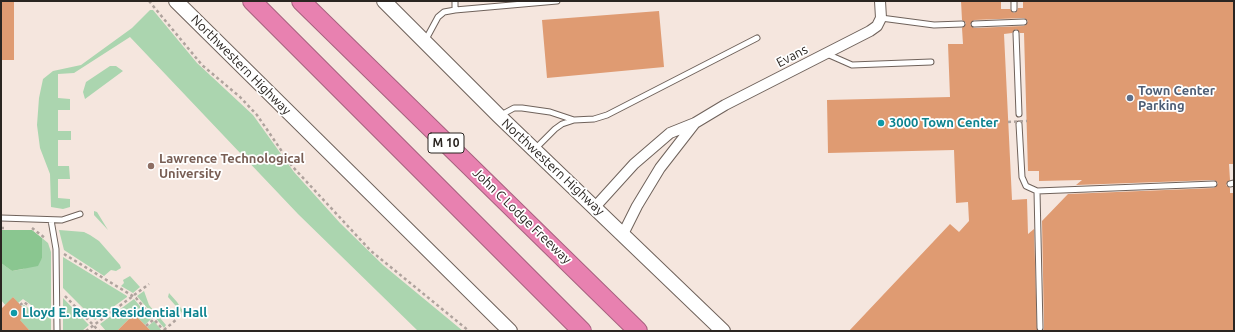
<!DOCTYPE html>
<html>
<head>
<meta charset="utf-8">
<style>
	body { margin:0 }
	#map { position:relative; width:1235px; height:332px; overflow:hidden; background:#f5e6de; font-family:Ubuntu,sans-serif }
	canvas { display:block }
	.frame { position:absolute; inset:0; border:2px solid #2a2521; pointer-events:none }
</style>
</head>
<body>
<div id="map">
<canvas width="1235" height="332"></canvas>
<div class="frame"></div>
</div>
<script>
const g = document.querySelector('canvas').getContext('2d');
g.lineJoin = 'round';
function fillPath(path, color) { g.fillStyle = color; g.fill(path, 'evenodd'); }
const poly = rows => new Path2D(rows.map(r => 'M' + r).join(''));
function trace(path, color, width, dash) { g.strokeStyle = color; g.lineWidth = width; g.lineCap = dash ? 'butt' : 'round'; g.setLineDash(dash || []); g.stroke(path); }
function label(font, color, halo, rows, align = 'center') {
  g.font = font + ' Ubuntu,sans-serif'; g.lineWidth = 3.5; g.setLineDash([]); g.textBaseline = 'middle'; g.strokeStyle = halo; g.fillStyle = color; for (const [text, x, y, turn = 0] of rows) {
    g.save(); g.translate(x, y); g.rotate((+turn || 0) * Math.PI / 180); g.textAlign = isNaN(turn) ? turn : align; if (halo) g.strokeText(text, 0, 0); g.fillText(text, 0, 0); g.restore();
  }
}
fillPath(poly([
	[150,10,153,10,197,63,253,115,294,172,340,223,383,265,463,331,418,331,298,214,130,37,74,73,58,74,58,98,70,99,70,110,58,110,58,131,71,131,71,140,58,140,58,166,69,166,70,179,58,179,58,198,70,199,70,207,63,209,51,207,50,174,40,148,37,125,39,98,43,79,53,71,81,65,132,28],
	[110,66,116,66,123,71,85,99,83,92,86,82],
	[94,211,97,212,108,230,94,215],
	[59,230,84,232,90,235,99,241,120,265,121,268,116,271,111,270,104,276,64,250],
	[42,238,48,243,51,252,51,311,38,310,23,299,18,303,13,297,7,307,1,300,1,263,12,271,23,269,42,258],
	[63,257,127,296,127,297,95,320,63,288],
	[130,276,140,287,133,293,121,286,124,283,123,280],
	[144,291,149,305,166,325,164,328,137,296],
	[169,293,177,302,183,311,182,313,168,297],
	[63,298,89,325,82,331,63,331],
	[134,299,151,319,145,325,134,314,117,331,106,331,100,324],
	[24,305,37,314,51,315,51,331,30,331,17,317,21,314,23,317,27,313,22,306],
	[154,321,162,331,151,331,147,327]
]), '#abd5af');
fillPath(poly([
	[1,230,32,230,42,238,42,258,38,266,12,271,5,266,1,263]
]), '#8ac690');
fillPath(poly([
	[1,1,14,1,14,60,1,60],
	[961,1,1001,1,1001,9,1010,9,1014,13,1017,11,1018,8,1023,8,1023,1,1234,1,1234,164,1229,164,1230,180,1226,185,1230,188,1230,193,1234,193,1234,331,1043,331,1044,328,1042,221,1068,194,1214,188,1218,183,1214,180,1076,185,1082,180,1039,181,1039,171,1028,171,1024,33,1020,33,1016,29,1012,33,1004,34,1012,200,1027,199,1028,234,1034,229,1037,331,849,331,950,224,959,232,969,221,968,202,956,203,954,150,828,153,827,100,950,97,948,44,963,44,962,28,966,23,962,20],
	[1024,18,1028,21,1024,26,974,28,970,25,974,20],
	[659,11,664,67,547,78,542,20],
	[13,297,27,312,20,320,30,331,1,331,1,309],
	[134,314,151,331,117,331]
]), '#df9b72');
const lane = poly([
	[1014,1,1014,9],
	[455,10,557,1],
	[881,18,934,25,962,24],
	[974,24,1024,22],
	[1016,33,1019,114],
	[425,41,438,17,444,12,455,10,455,1],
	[827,54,852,65,931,62],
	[501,115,514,108,522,108,550,112,574,120,594,119,607,115,757,38],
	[1019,124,1022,177,1026,186,1037,191],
	[535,149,555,129,562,124,574,120],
	[1230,184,1234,183],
	[1,218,62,220,80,214],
	[51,220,56,249,57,331],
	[1040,328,1037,191,1214,184]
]);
const street = poly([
	[595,207,634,164,670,133,695,123,725,105,870,31,877,26,881,18,880,1],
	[623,234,637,206,660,168,695,123]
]);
const secondary = poly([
	[176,1,510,331],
	[384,1,499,116,723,331]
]);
const highway = poly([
	[252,1,582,331],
	[301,1,638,331]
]);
trace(lane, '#6f625b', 7);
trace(street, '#6f625b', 12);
trace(secondary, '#6f625b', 16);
trace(highway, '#a6617e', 20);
trace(poly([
	[149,1,202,65,240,97,257,115,292,166,371,251,469,331],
	[1,228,7,228],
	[32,228,45,238],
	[64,254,136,298,164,331],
	[65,296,99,331],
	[20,305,24,302,34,310,49,313],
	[146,326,154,319],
	[164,330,177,319],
	[86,331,149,284]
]), '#afa39d', 2.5, [3, 3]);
trace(lane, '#fff', 5);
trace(street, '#fff', 10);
trace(secondary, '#fff', 14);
trace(highway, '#e881b0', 18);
trace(poly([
	[1008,122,1027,121]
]), '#afa39d', 2.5, [3, 3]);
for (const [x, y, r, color] of [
	[1130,98,4,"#5c6f8a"],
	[881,123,4,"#0f9aa8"],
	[151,166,4,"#8d6e63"],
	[14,313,4,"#0f9aa8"]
]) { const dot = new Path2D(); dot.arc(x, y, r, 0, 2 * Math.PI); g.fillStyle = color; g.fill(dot); trace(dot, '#fff', 1.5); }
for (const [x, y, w] of [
	[446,143,36]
]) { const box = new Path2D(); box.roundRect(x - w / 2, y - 10, w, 20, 3); g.fillStyle = '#fff'; g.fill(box); trace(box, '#2a2521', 1); }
label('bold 12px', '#2a2521', null, [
	["M 10",446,143]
]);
label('13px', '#2a2521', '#fff', [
	["Evans",792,56,-27],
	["Northwestern Highway",241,65,45],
	["Northwestern Highway",553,167,43],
	["John C Lodge Freeway",522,216,44]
]);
label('bold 13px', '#4e5e75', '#fff', [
	["Town Center",1138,91],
	["Parking",1138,106]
], 'left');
label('bold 13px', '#0d838f', '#fff', [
	["3000 Town Center",889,123],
	["Lloyd E. Reuss Residential Hall",22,313]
], 'left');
label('bold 13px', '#785e54', '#fff', [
	["Lawrence Technological",159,159],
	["University",159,174]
], 'left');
</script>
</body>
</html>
